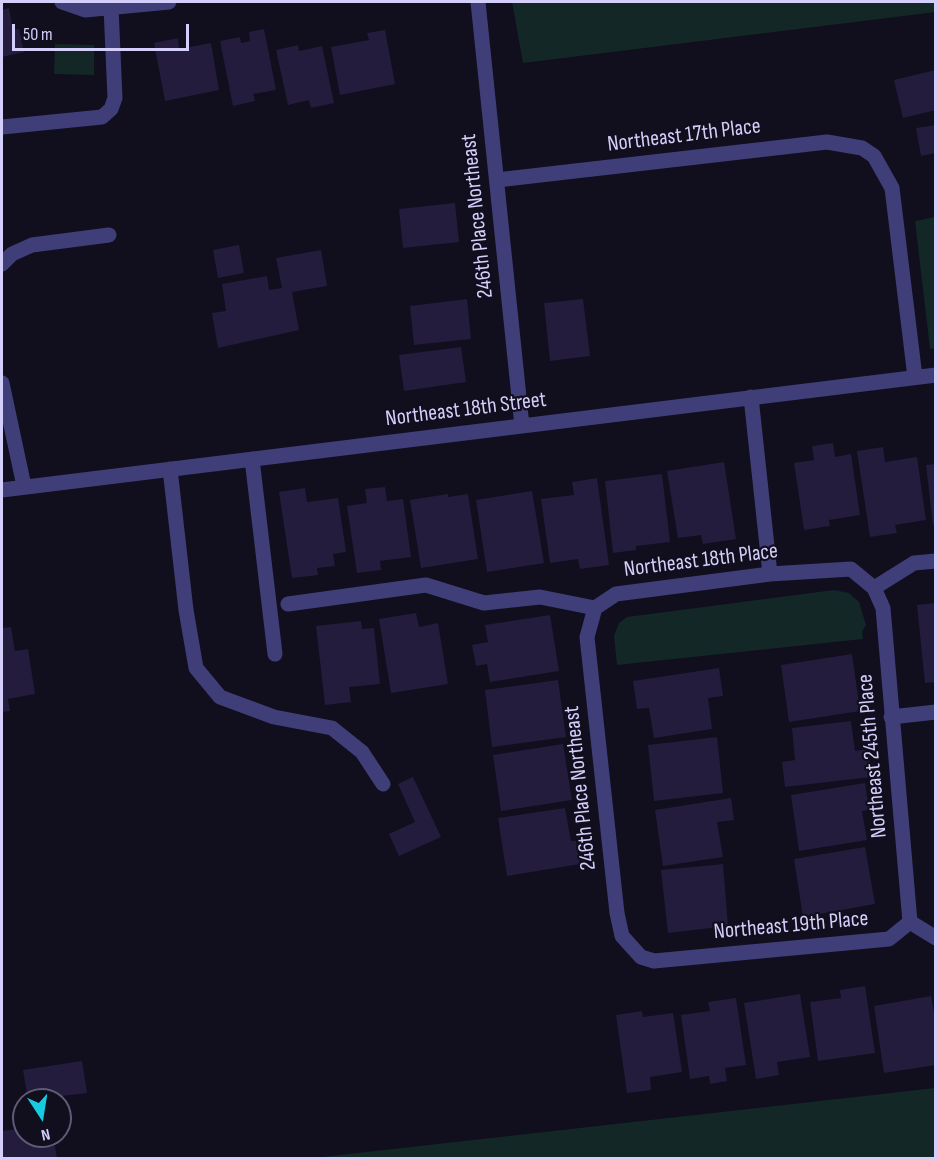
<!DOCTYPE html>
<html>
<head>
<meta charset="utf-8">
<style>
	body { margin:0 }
	#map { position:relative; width:937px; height:1160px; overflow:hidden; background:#110e1e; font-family:"Sofia Sans Condensed",sans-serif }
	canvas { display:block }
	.frame { position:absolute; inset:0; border:3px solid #d4cffa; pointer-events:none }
	.north { position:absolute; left:12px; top:1088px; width:60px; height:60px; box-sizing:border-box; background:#110e1e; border:2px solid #5f5b76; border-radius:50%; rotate:168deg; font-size:16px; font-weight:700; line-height:24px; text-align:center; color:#d4cffa }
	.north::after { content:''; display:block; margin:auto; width:21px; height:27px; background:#16cbdf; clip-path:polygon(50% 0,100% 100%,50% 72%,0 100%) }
	.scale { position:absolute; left:12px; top:24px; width:177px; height:27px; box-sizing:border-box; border:3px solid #d4cffa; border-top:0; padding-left:8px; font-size:18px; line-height:21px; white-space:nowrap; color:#d4cffa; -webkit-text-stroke:4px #110e1e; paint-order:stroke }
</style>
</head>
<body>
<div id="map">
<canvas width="937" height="1160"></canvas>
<div class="frame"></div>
<div class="north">N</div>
<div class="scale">50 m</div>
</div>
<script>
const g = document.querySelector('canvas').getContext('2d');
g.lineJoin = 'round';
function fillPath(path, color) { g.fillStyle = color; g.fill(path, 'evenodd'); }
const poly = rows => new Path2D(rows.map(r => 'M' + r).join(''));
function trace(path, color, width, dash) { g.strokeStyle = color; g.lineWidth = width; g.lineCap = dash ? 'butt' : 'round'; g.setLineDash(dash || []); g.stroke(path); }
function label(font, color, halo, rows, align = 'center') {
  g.font = font + ' "Sofia Sans Condensed",sans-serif'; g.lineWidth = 4.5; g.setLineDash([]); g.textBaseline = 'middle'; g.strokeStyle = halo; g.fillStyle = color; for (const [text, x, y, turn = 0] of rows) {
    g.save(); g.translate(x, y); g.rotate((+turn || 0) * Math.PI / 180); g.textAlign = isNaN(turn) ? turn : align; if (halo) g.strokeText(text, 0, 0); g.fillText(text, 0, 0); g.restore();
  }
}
fillPath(poly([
	[512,2,935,2,936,12,523,63],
	[55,44,94,45,94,75,54,74],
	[935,217,936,348,930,349,915,221],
	[834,590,849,593,859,602,866,625,862,632,863,639,617,665,614,636,619,623,627,617],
	[935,1088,935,1158,313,1158,562,1130]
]), '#122726');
fillPath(poly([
	[9,8,13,30,19,29,24,52,2,57,2,10],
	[264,29,276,90,253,94,255,101,233,106,220,41,240,37,241,43,250,41,249,32],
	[385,30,395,84,340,95,331,47,369,40,367,33],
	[178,38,179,49,211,43,219,90,165,101,154,43],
	[298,45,299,51,322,46,334,103,311,108,309,100,288,105,276,50],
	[936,70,936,110,903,118,894,80],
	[936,125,936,153,921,156,916,128],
	[455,203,459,242,403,248,399,209],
	[239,245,244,273,218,278,213,250],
	[321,250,327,286,292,292,299,330,218,348,212,313,226,311,222,284,267,276,269,290,282,288,276,258],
	[467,299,471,339,414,345,410,306],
	[583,299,590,356,550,361,544,303],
	[461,347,466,382,404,391,399,355],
	[833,443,835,457,851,454,860,515,829,520,830,526,804,530,794,463,814,460,812,446],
	[883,447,885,462,917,457,926,520,895,525,897,533,870,537,857,451],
	[724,462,736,539,703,544,701,535,678,538,667,471],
	[936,464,936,525,933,525,926,465],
	[662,474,670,542,636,546,636,550,613,553,605,481],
	[597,478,609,565,580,569,578,559,550,563,541,499,574,495,572,482],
	[385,487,387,501,403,499,411,557,380,561,381,570,357,573,347,506,367,503,365,489],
	[305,488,307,502,338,498,346,552,333,554,335,566,317,568,318,575,292,578,279,492],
	[532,491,544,563,487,572,476,500],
	[448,494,448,497,468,494,478,559,421,568,410,500],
	[936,603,936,682,925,683,917,605],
	[416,613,419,627,438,623,448,684,391,693,379,619],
	[550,615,559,671,490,682,487,664,476,666,472,645,488,642,485,625],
	[361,621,362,629,374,628,380,684,349,687,351,702,325,705,316,626],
	[11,627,15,651,28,649,35,694,8,699,10,711,2,712,2,628],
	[852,654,860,711,789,722,781,665],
	[719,668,723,696,708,698,712,729,654,738,649,708,637,709,633,681],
	[558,680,566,737,492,747,485,690],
	[851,721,855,751,868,749,871,777,785,787,782,762,795,760,792,728],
	[717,737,723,793,654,801,648,745],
	[563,744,572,800,501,811,493,755],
	[413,777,441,837,399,856,389,834,415,822,398,784],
	[865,783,869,810,862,811,867,840,799,851,791,795],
	[731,798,734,820,717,822,723,857,663,866,655,810],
	[565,808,571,841,576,841,580,864,507,876,498,818],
	[865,847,875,904,803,917,794,859],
	[723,864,728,926,668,933,661,870],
	[865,986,875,1053,818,1061,810,1002,841,998,840,990],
	[800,994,810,1057,777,1062,779,1075,756,1079,744,1003],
	[931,996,936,1024,936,1065,884,1073,874,1006],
	[736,998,746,1065,725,1068,727,1081,710,1084,709,1076,690,1079,681,1015,710,1011,708,1002],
	[642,1011,643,1017,673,1013,682,1072,650,1077,651,1090,627,1093,616,1015],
	[82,1061,87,1093,28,1100,23,1070],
	[24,1128,24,1136,53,1136,57,1158,2,1158,2,1131]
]), '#231c3d');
trace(poly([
	[62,2,85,10,169,2],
	[478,2,522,426],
	[2,127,102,117,111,109,115,98,111,7],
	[497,180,827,142,862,148,874,156,892,188,915,377],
	[2,264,12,254,32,245,109,235],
	[2,383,24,486],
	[751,397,770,574],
	[252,459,275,654],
	[170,469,186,610,196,668,220,697,274,717,332,728,362,752,383,784],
	[2,490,936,375],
	[874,588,883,608,910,922],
	[288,604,426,585,484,603,540,597,595,608,616,594,770,574,851,569,874,588,914,563,936,561],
	[595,608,587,637,617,913,622,936,641,957,654,961,889,939,910,922,936,938],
	[891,717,936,712]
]), '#403e78', 15);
label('22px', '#d4cffa', '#110e1e', [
	["Northeast 17th Place",684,136,-7],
	["246th Place Northeast",478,216,-96],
	["Northeast 18th Street",466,410,-7],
	["Northeast 18th Place",701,561,-7],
	["Northeast 245th Place",873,756,-95],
	["246th Place Northeast",581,788,-96],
	["Northeast 19th Place",791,926,-5]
]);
</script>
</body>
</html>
